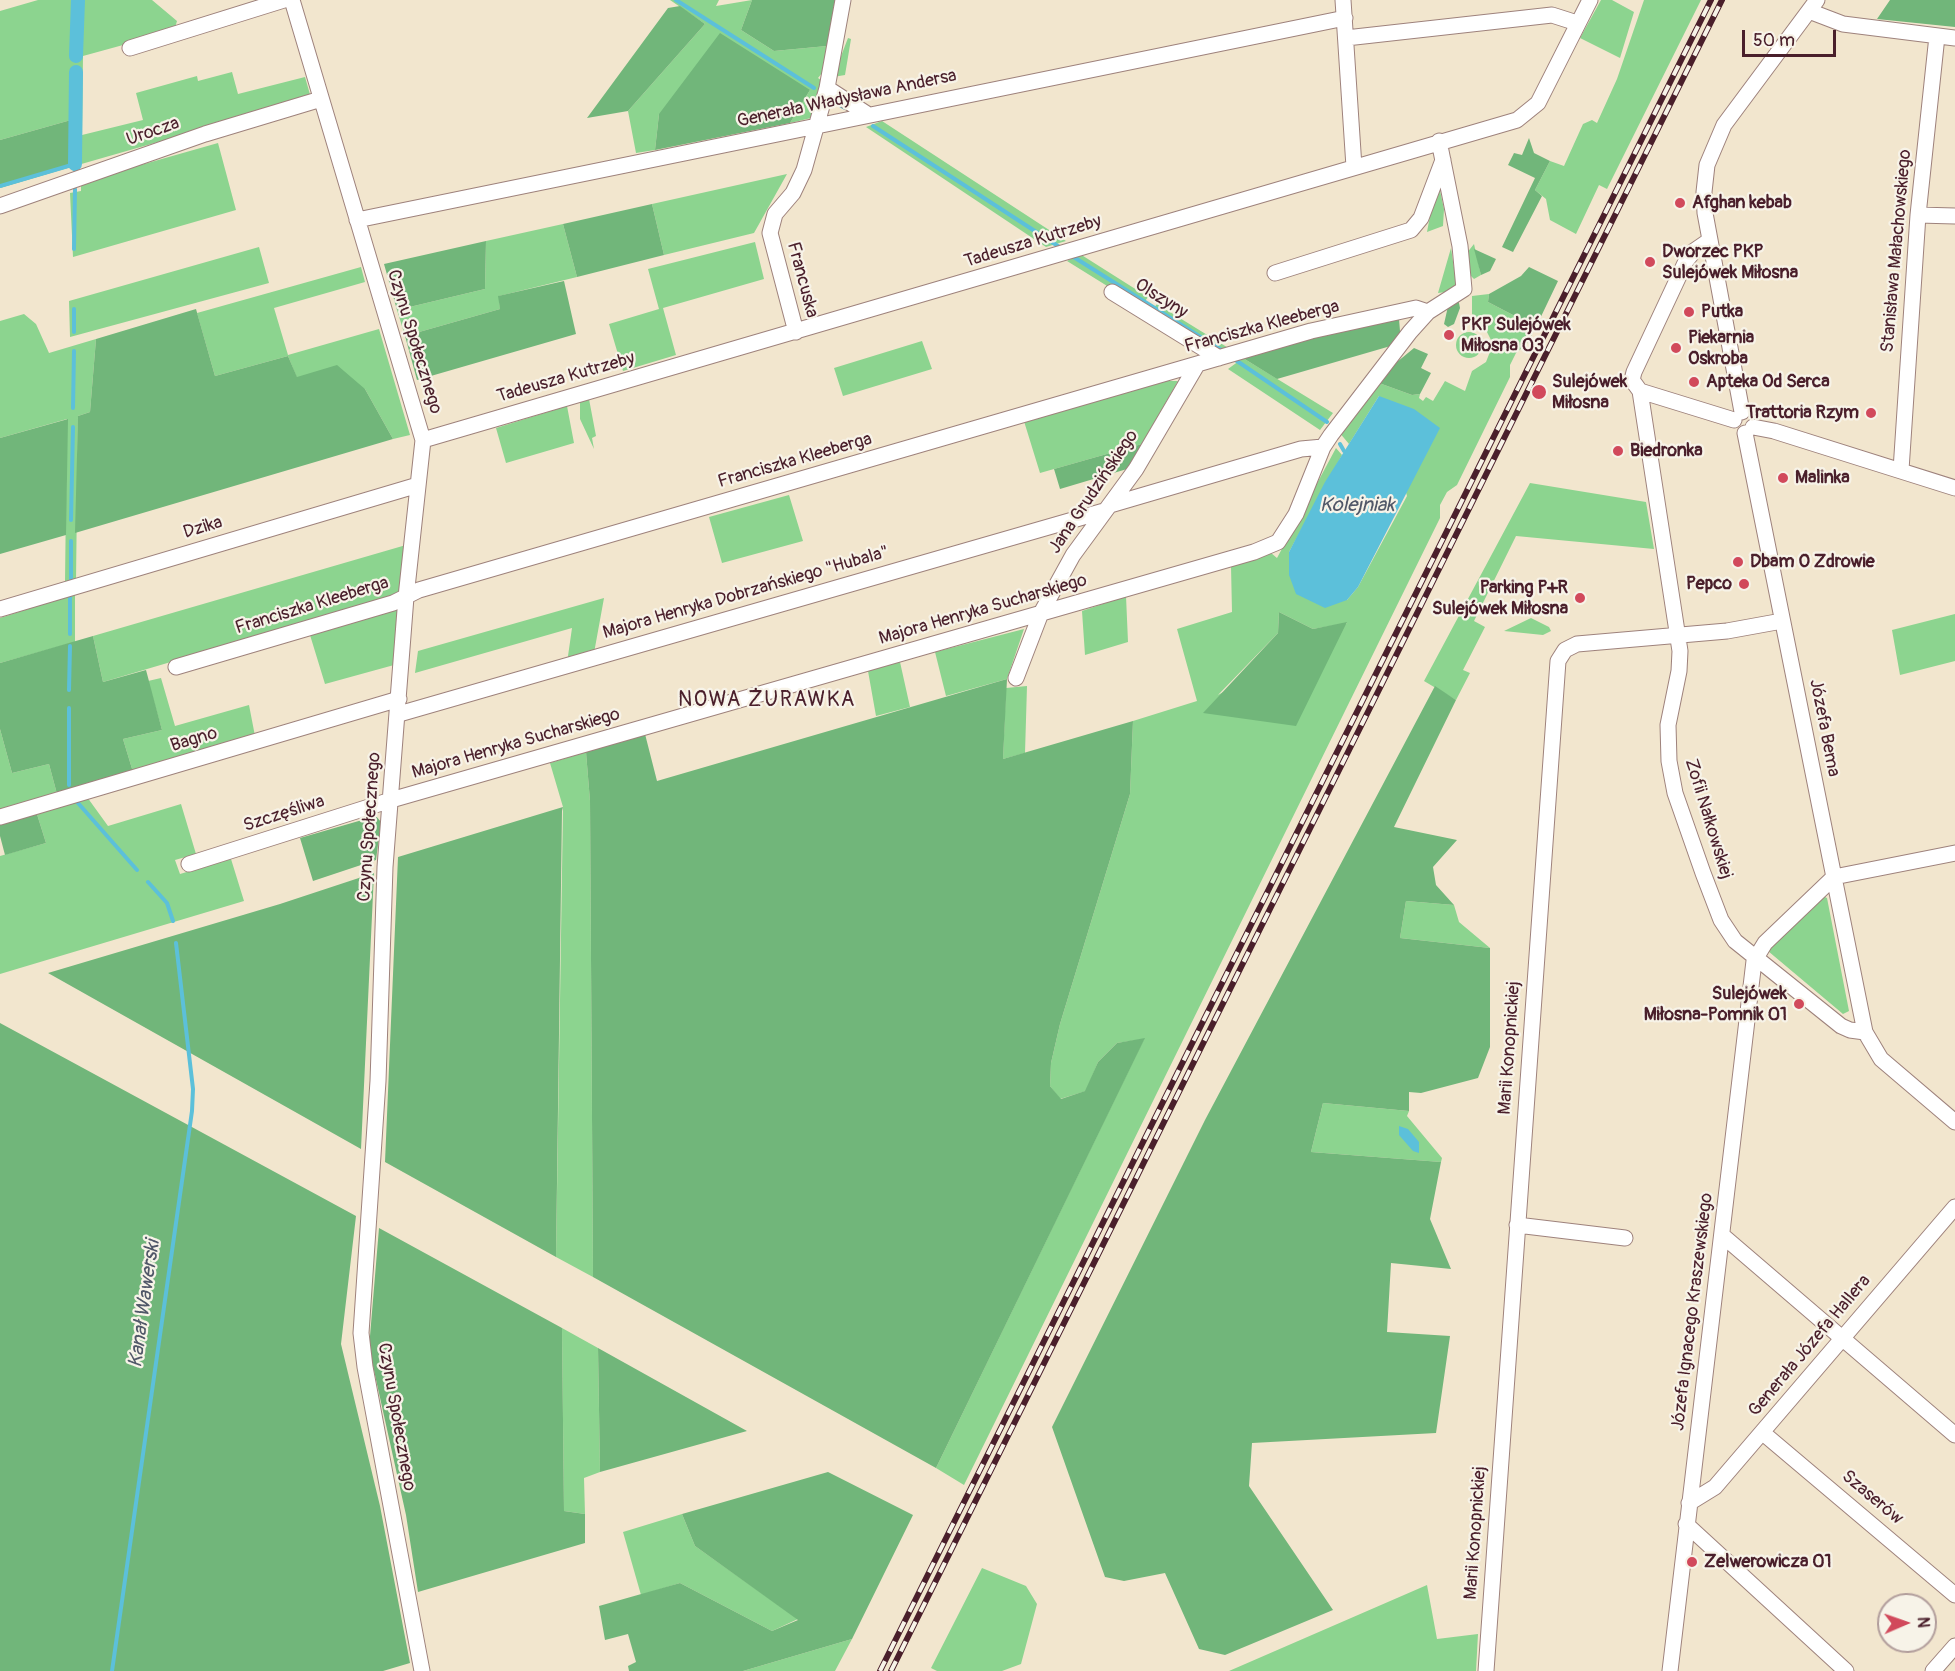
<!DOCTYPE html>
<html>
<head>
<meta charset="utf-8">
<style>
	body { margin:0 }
	#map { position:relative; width:1955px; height:1671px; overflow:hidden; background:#f2e6ce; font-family:Pangolin,sans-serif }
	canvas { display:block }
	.north { position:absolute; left:1877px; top:1593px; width:60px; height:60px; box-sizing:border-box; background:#f7f3e8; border:2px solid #b29e9c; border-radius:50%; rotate:88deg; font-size:16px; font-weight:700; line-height:24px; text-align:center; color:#4a1f2b }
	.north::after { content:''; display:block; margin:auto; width:21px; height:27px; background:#d1495b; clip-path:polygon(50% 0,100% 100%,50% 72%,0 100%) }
	.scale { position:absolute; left:1742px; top:30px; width:94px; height:27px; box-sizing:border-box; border:3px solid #4a1f2b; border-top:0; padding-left:8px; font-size:18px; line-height:21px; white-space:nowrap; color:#4a1f2b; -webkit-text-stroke:4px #f7f3e8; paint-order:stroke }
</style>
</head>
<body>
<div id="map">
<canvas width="1955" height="1671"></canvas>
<div class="north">N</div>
<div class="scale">50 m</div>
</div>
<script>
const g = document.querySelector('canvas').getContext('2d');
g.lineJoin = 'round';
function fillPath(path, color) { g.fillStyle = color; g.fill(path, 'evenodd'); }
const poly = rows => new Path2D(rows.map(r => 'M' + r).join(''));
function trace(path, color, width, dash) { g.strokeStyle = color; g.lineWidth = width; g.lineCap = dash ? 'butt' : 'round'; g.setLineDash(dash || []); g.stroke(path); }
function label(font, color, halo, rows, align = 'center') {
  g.font = font + ' Pangolin,sans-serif'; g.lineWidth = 4.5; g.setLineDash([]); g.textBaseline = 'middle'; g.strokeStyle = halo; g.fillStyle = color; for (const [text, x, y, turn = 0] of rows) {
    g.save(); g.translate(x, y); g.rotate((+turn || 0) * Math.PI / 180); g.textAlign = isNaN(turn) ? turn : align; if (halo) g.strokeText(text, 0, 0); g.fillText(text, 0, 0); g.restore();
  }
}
fillPath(poly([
	[38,0,152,0,177,21,174,31,83,56,82,135,143,120,136,93,197,76,198,81,232,72,238,94,305,77,311,98,71,167,71,120,0,140,0,11],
	[670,0,719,0,716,6,752,0,741,30,774,51,827,46,822,73,818,78,824,82,811,118,790,123,810,90,659,114,655,150,636,153,628,111,705,24],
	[1601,0,1612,0,1634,12,1620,58,1580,38],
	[1644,0,1701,0,1607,189,1599,185,1576,234,1550,220,1546,199,1535,190,1550,161,1564,166,1583,124,1592,120,1597,123,1617,79],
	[848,38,851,39,845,75,833,77],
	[882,121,1066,241,1046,247,866,127],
	[218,143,236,210,73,257,70,193,81,191,81,182],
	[787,174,754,233,664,255,652,204],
	[1439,186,1444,209,1443,226,1427,232,1434,194],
	[563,224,577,277,499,296,500,309,405,336,397,310,485,289,486,241],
	[755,242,764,279,663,308,676,355,623,371,609,324,659,309,648,269],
	[1474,244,1481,275,1474,279,1470,275,1466,254],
	[259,247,269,283,70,337,69,301],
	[1451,248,1456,281,1454,291,1438,293],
	[1080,254,1148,297,1141,307,1067,261],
	[361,267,365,282,274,308,288,355,379,329,410,435,393,439,365,389,297,378,288,356,215,376,197,313],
	[1489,294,1488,302,1536,327,1527,344,1516,353,1510,365,1510,377,1457,485,1447,492,1440,505,1440,518,964,1485,936,1468,1144,1039,1117,1043,1098,1062,1086,1091,1060,1099,1050,1086,1051,1063,1060,1024,1130,794,1133,721,1197,701,1177,629,1232,612,1231,566,1271,553,1277,558,1336,448,1342,455,1289,552,1347,600,1358,587,1407,496,1379,396,1349,444,1339,432,1379,383,1412,395,1420,394,1419,398,1423,401,1426,397,1433,401,1445,381,1465,391,1472,371,1486,362,1493,344,1485,328,1472,314,1472,296],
	[1279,612,1313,629,1347,623,1218,695,1278,633],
	[1157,304,1230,349,1220,353,1153,309],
	[24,314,36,324,49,353,96,339,90,412,78,416,76,581,65,582,67,419,0,438,0,321],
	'1456 345a13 13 0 1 1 26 0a13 13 0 1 1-26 0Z',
	[922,341,932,369,843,396,834,368],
	[1243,358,1333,413,1320,430,1228,369],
	[1152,381,1178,381,1142,444,1040,473,1023,418],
	[589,399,596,436,592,438,594,449,580,419,580,401],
	[567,406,574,443,506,463,496,428],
	[1530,483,1646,502,1654,549,1516,536,1474,621,1485,627,1463,670,1470,673,1456,700,1424,681],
	[789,495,803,541,722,563,709,517],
	[406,545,401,594,103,682,93,636],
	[75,594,75,642,0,663,0,618],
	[1126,596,1128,642,1085,655,1082,611],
	[604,598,594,653,567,663,572,628,415,673,418,651],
	[399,609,394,665,325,684,310,635],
	[1955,614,1955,661,1900,675,1892,630],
	[1531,618,1549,627,1551,631,1543,635,1504,631],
	[1024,629,1007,679,946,696,935,652],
	[900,662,910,707,876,716,868,671],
	[161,678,175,726,249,705,255,736,133,772,123,739,162,730,148,681],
	[1027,686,1025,753,1003,759,1006,688],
	[0,729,12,773,49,764,57,794,0,811],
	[586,752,590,801,593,1277,556,1257,563,807,550,763],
	[87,797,108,826,181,804,196,854,175,860,180,874,231,859,244,901,0,974,0,856,46,843,36,811],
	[1823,896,1827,898,1849,1011,1843,1014,1768,951],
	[1406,901,1454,905,1459,922,1490,948,1400,938],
	[1323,1103,1409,1111,1407,1116,1442,1158,1441,1162,1311,1152],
	[562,1328,598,1348,600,1472,584,1478,585,1514,564,1511],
	[682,1514,695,1546,798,1619,772,1631,680,1583,641,1595,623,1532],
	[982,1568,1026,1586,1037,1604,1021,1664,1002,1671,937,1671,931,1668],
	[1427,1585,1437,1639,1478,1634,1476,1671,1229,1671],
	[852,1639,835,1671,743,1671]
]), '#8cd48f');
fillPath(poly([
	[752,0,835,0,827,46,774,51,741,30],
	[1890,0,1955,0,1955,27,1877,19],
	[680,6,705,24,628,111,587,118,668,8],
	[720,33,810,90,790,123,655,150,659,114],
	[71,120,71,167,0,188,0,140],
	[1529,138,1534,153,1550,161,1535,190,1542,196,1513,252,1502,247,1535,178,1508,165,1514,153,1522,155],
	[652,204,664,255,577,277,563,224],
	[486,241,485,289,397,310,384,264],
	[1474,249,1496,259,1490,271,1481,275],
	[1529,267,1558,281,1536,327,1488,302,1489,294,1521,276],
	[564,281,576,334,417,380,405,336,500,309,498,296],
	[1458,298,1460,308,1454,324,1448,327,1444,324,1449,302],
	[196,309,215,376,288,356,297,377,337,365,365,389,393,439,75,533,78,416,90,412,96,339],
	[1399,319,1401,343,1277,379,1243,358,1352,326],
	[1414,348,1428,354,1421,368,1431,373,1420,394,1412,395,1379,383,1391,367],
	[68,419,66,535,0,554,0,438],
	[1142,444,1127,469,1060,489,1054,469],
	[1279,612,1313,629,1347,622,1296,726,1203,713,1278,633],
	[93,636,103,682,146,670,162,730,123,739,133,772,57,794,49,764,12,773,0,729,0,663],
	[1007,679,1003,759,1133,721,1130,794,1060,1024,1051,1063,1050,1086,1061,1099,1085,1091,1098,1062,1117,1043,1145,1038,936,1468,593,1277,590,801,586,752,645,734,657,781],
	[1435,686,1456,700,1394,827,1457,840,1433,867,1436,885,1454,905,1406,901,1400,938,1490,948,1490,1047,1478,1078,1421,1093,1409,1092,1409,1111,1323,1103,1311,1152,1441,1162,1430,1219,1451,1269,1391,1263,1387,1332,1450,1336,1436,1433,1252,1443,1249,1486,1333,1610,1225,1655,1199,1649,1165,1573,1124,1581,1105,1577,1052,1427,1205,1120],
	[563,807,562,811,556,1257,385,1162,398,857],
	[36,811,46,843,5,855,0,836,0,822],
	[376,816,381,822,376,860,313,881,300,838],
	[374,873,361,1149,48,973,280,904],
	[0,1023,356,1216,341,1344,380,1506,410,1663,383,1671,0,1671],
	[379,1228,562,1328,564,1511,585,1514,585,1543,418,1592,406,1515,369,1348],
	[598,1348,747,1431,600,1472],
	[828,1472,913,1515,852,1639,743,1671,629,1671,628,1666,636,1662,628,1634,605,1640,599,1606,680,1583,772,1631,798,1620,695,1546,682,1514]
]), '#71b67a');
fillPath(poly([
	[1379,396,1414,409,1440,428,1358,587,1347,600,1325,608,1296,594,1289,575,1289,552,1325,482],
	[1399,1126,1408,1129,1419,1142,1419,1153,1413,1151,1399,1135]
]), '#5cc0da');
trace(poly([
	[676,0,814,88],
	[836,103,845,108],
	[873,126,1061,248],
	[0,186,75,164,75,170],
	[74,249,75,189],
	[1072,256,1223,351],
	[74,332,74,309],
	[1234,359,1327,422],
	[73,408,74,351],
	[1340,444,1344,451],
	[71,520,73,427],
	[71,580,71,541],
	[70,634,70,596],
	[69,690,70,646],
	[69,785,69,708],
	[78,803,137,870],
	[148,882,167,903,173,921],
	[112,1671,192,1111,193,1089,176,943]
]), '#5cc0da', 4);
trace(poly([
	[76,56,78,0],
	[75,164,76,72]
]), '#5cc0da', 14);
const minor = poly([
	[292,0,423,440,406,597,385,867,378,1081,361,1333,365,1367,422,1671],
	[1343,0,1354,167],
	[1809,11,1843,24,1955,38],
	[1346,38,1552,15,1577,23],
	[130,48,284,0],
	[827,88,867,114],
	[0,206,205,134,321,99],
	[1918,215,1955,216],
	[357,220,1345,18],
	[1710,240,1694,251,1686,261,1634,372,1632,380,1640,391,1734,420],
	[1275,273,1411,230,1421,218,1443,160],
	[1112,292,1219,358],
	[796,332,770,233,775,214,793,193,804,170,827,88,843,0],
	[1640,391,1680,651,1679,671,1668,725,1669,761,1675,793,1703,873,1721,920,1735,941,1841,1026,1850,1030,1865,1032],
	[1742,412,1705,213,1704,192,1707,165,1724,125,1817,0],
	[1753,427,1774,431,1955,488],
	[1745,433,1865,1032,1881,1059,1955,1122],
	[423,440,1517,120,1538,103,1590,0],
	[1901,470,1918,215,1937,36],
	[1110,505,1301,449,1323,447],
	[0,609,418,485],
	[176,667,393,603,419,590,1311,331,1416,308,1428,312],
	[1016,678,1041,613,1073,555,1136,469,1197,365],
	[399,714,1104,511],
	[0,817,399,699],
	[189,864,391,800,1254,552,1278,542,1296,514,1323,447,1331,435,1410,332,1428,312,1464,289,1460,246,1439,141],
	[1517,1225,1625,1238],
	[1723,1236,1955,1435],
	[1763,1433,1955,1595],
	[1689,1503,1715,1487,1955,1207],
	[1686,1524,1846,1671],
	[1486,1671,1558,661,1565,650,1577,644,1727,631,1782,621],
	[1670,1671,1754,961,1765,943,1834,877,1955,853],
	[1933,1671,1955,1646]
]);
trace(minor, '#9e827c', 17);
trace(minor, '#fff', 15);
const rail = poly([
	[880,1671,1711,0],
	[891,1671,1722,0]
]);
trace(rail, '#4a1f2b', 6);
trace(rail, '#f7f3e8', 4, [11]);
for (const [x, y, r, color] of [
	[1680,203,6,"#d1495b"],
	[1650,262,6,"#d1495b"],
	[1689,312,6,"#d1495b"],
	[1449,335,6,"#d1495b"],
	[1676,348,6,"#d1495b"],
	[1694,382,6,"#d1495b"],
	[1539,392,8,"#d1495b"],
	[1871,413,6,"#d1495b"],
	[1618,451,6,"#d1495b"],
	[1783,478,6,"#d1495b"],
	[1738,562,6,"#d1495b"],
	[1744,584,6,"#d1495b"],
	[1580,598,6,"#d1495b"],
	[1799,1004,6,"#d1495b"],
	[1692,1562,6,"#d1495b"]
]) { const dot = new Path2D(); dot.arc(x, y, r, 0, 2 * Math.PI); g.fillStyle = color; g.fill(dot); trace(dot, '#f7f3e8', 2); }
label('18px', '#4a1f2b', '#f7f3e8', [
	["Generała Władysława Andersa",847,99,-12],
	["Urocza",153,132,-19],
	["Tadeusza Kutrzeby",1033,242,-17],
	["Stanisława Małachowskiego",1897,251,-85],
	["Francuska",802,280,75],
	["Olszyny",1161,299,32],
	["Franciszka Kleeberga",1262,327,-15],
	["Czynu Społecznego",414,342,73],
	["Tadeusza Kutrzeby",566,378,-16],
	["Franciszka Kleeberga",795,461,-16],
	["Jana Grudzińskiego",1094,492,-56],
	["Dzika",203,528,-17],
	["Majora Henryka Dobrzańskiego \"Hubala\"",746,593,-16],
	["Franciszka Kleeberga",312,606,-17],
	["Majora Henryka Sucharskiego",983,610,-16],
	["Józefa Bema",1824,728,79],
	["Bagno",194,740,-17],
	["Majora Henryka Sucharskiego",516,744,-16],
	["Szczęśliwa",284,814,-18],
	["Zofii Nałkowskiej",1708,819,73],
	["Czynu Społecznego",370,827,-86],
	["Marii Konopnickiej",1510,1048,-86],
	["Józefa Ignacego Kraszewskiego",1693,1312,-83],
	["Generała Józefa Hallera",1810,1346,-50],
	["Czynu Społecznego",396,1417,80],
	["Szaserów",1872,1498,40],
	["Marii Konopnickiej",1476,1533,-86]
]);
label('bold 18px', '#4a1f2b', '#f7f3e8', [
	["Afghan kebab",1692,203],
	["Dworzec PKP",1662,252],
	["Sulejówek Miłosna",1662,273],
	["Putka",1701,312],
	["PKP Sulejówek",1461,325],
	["Miłosna 03",1461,346],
	["Piekarnia",1688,338],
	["Oskroba",1688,359],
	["Sulejówek",1552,382],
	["Miłosna",1552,403],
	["Apteka Od Serca",1706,382],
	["Trattoria Rzym",1859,413,"right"],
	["Biedronka",1630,451],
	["Malinka",1795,478],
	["Dbam O Zdrowie",1750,562],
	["Pepco",1732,584,"right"],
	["Parking P+R",1568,588,"right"],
	["Sulejówek Miłosna",1568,609,"right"],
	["Sulejówek",1787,994,"right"],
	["Miłosna-Pomnik 01",1787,1015,"right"],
	["Zelwerowicza 01",1704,1562]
], 'left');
label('italic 20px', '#505768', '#f7f3e8', [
	["Kolejniak",1357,506],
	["Kanał Wawerski",145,1304,-82]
]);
g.letterSpacing = '1.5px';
label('21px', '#4a1f2b', '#f7f3e8', [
	["NOWA ŻURAWKA",767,701]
]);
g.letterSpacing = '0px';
</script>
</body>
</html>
